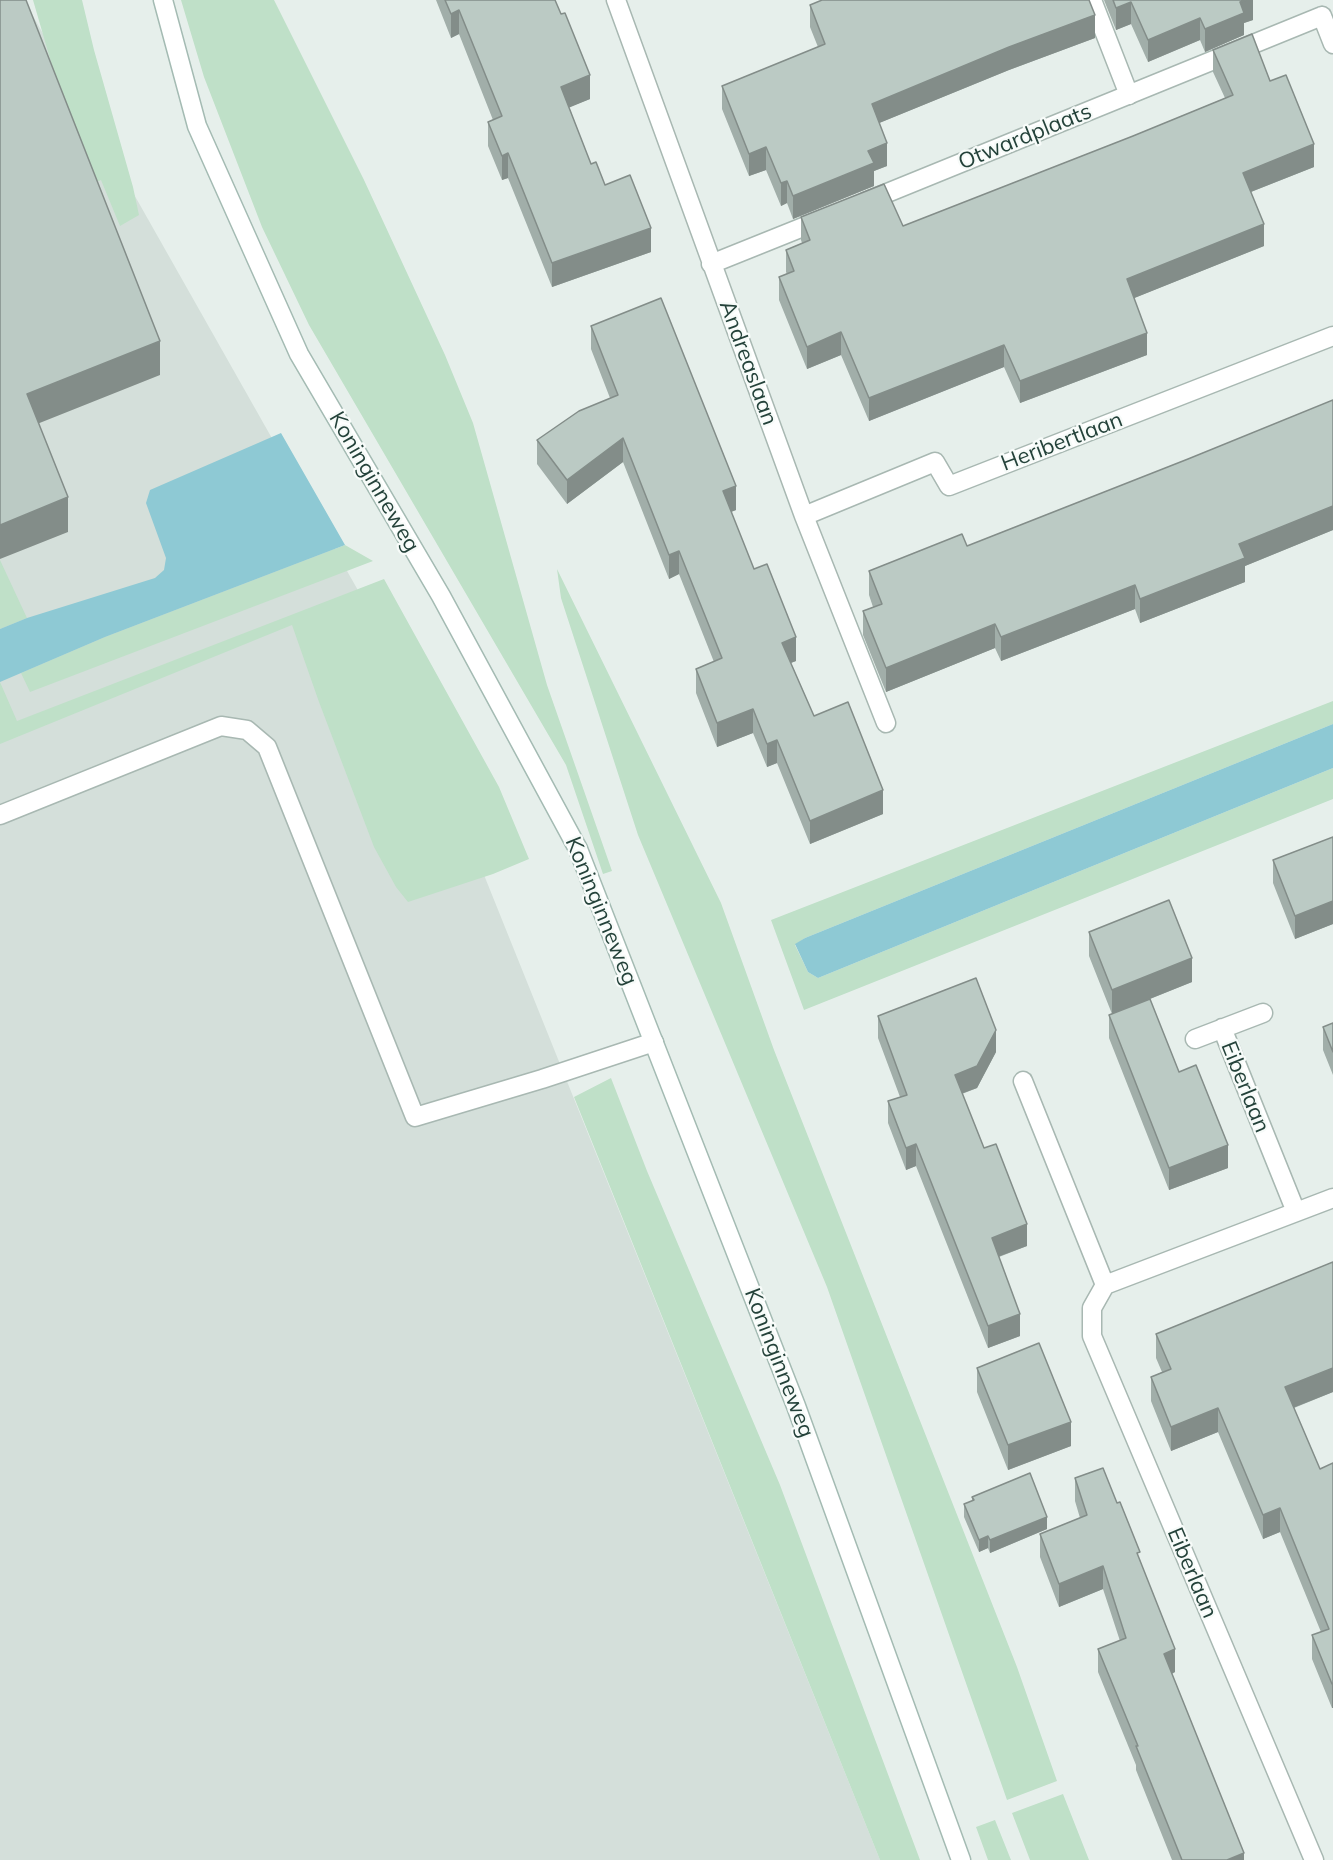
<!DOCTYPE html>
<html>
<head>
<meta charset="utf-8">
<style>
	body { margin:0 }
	canvas { display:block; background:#e6efeb }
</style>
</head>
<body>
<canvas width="1333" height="1860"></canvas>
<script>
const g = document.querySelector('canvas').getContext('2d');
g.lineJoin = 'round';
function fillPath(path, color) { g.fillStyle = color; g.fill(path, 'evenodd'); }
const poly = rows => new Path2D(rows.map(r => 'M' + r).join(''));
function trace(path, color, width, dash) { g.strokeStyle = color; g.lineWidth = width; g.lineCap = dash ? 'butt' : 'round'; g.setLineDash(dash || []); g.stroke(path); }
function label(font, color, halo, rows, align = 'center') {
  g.font = font + ' Mulish,sans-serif'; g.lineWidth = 4.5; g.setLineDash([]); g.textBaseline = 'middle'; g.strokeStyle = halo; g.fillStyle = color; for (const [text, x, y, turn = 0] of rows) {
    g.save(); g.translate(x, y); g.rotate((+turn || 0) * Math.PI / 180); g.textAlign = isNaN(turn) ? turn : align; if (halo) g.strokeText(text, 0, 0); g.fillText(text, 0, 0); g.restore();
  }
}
fillPath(poly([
	[0,0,24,0,398,661,880,1860,0,1860]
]), '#d4dfda');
fillPath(poly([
	[33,0,82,0,94,50,133,187,139,215,120,226,101,180,87,186],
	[181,0,274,0,364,180,445,355,473,423,547,685,612,871,603,874,566,765,309,325,262,227,204,77],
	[345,545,373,561,30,692,21,673,105,637],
	[0,560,27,618,0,629],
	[557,569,721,903,774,1050,1017,1667,1057,1781,1007,1800,827,1287,638,835,561,598],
	[384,579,499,787,529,859,493,874,408,902,396,887,374,847,319,702,292,625,0,744,0,682,17,721],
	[1333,701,1333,724,805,938,795,945,808,972,818,978,1333,768,1333,799,804,1010,771,920],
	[611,1078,647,1171,780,1485,920,1860,880,1860,574,1097],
	[1063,1794,1089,1860,1030,1860,1012,1813],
	[995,1820,1011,1860,988,1860,976,1827]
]), '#bfe0c8');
fillPath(poly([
	[281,433,345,545,105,637,0,682,0,629,27,618,155,578,164,570,166,558,146,503,150,490],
	[1333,724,1333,768,818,978,808,972,795,944,805,938]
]), '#8ec9d4');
const lane = poly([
	[1092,0,1129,95],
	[0,815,221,726,247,730,267,747,415,1117,542,1079,654,1042]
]);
const street = poly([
	[616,0,804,516,886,723],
	[1322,16,1333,44],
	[865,202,1322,16],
	[711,264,823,219],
	[804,516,935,462,949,486,1333,336],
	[1222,1028,1296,1212],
	[1195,1039,1263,1013],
	[1023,1081,1105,1285],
	[1314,1860,1092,1336,1092,1308,1105,1285,1333,1198]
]);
const secondary = poly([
	[163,0,197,126,299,354,441,596,578,849,796,1406,961,1860]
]);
trace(lane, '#a8b8b2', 21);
trace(street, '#a8b8b2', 21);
trace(secondary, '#a4bbb3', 21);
trace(lane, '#fff', 18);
trace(street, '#fff', 18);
trace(secondary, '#fff', 18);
fillPath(poly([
	[436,0,555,0,590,99,569,107,591,164,651,252,552,287,508,178,502,180,488,146,488,122,493,120,459,34,451,38],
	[1104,0,1253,0,1253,20,1244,23,1244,35,1205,52,1200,40,1148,62,1131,24,1116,30],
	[810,5,1095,38,1009,70,879,123,887,166,874,171,874,186,793,219,787,203,781,206,766,170,749,176,722,109,722,86,818,47,810,27],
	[1213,50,1270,81,1314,167,1251,192,1264,246,1134,298,1147,355,1020,403,1004,367,869,421,841,355,807,369,779,300,779,277,787,274,786,272,786,250,802,243,801,240,801,217,903,226,1133,136,1225,98,1213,72],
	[591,326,736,510,731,512,754,569,796,661,791,663,814,716,883,814,810,844,777,763,767,767,753,733,717,747,696,693,696,669,714,662,679,574,669,579,623,462,567,504,537,464,537,440,610,398,591,349],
	[1333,400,1333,530,1245,566,1245,582,1140,623,1135,609,1001,661,995,648,886,692,863,635,863,611,873,607,869,595,869,571,967,546,1188,459],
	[1333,837,1333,924,1295,939,1273,883,1273,860],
	[1089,932,1192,982,1150,999,1179,1072,1228,1168,1169,1190,1109,1038,1109,1015,1112,1014,1089,956],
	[878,1016,996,1052,977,1088,962,1094,984,1148,1027,1246,999,1257,1020,1336,988,1348,916,1166,906,1170,888,1123,888,1101,900,1097,878,1038],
	[1333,1023,1333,1075,1323,1050,1323,1027],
	[1333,1262,1333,1392,1294,1408,1320,1469,1333,1463,1333,1708,1332,1708,1312,1659,1312,1635,1321,1632,1280,1532,1263,1539,1218,1432,1171,1451,1151,1401,1151,1377,1162,1372,1156,1358,1156,1334],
	[977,1368,1071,1446,1008,1470,977,1392],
	[1075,1478,1140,1560,1175,1672,1172,1674,1244,1860,1172,1860,1136,1770,1136,1765,1098,1672,1098,1649,1120,1641,1103,1589,1059,1607,1040,1557,1040,1534,1080,1518,1075,1501],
	[972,1497,1047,1529,990,1553,988,1548,979,1552,964,1517,964,1504,972,1501]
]), '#a1aea9');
fillPath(poly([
	[1246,0,1253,0,1253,20,1244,23,1244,35,1205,52,1205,29,1240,2],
	[1131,2,1131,24,1116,30,1116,8],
	[459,10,459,34,451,38,451,14],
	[1095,15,1095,38,1009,70,872,126,872,104,1009,47],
	[1200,18,1200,40,1148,62,1148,40],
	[590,75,590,99,561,111,561,87],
	[887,143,887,166,874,171,874,186,793,219,793,196,868,151],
	[1314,144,1314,167,1243,195,1243,173],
	[766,147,766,170,749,176,749,154],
	[508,153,508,178,502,180,502,156],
	[787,181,787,203,781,206,781,183],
	[1264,224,1264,246,1127,301,1127,279],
	[651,228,651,252,552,287,552,263],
	[841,332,841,355,807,369,807,347],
	[1147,333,1147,355,1020,403,1020,381],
	[160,341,160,375,27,428,27,394],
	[1004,345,1004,367,869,421,869,398],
	[623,438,623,462,567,504,567,480],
	[736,486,736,510,723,515,723,491],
	[68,497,68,532,0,559,0,525],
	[1333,506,1333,530,1245,566,1245,582,1140,623,1140,599,1239,544],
	[679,551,679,574,669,579,669,555],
	[1135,585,1135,609,1001,661,1001,637],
	[995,624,995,648,886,692,886,668],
	[796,637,796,661,782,666,782,643],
	[753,709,753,733,717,747,717,723],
	[777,740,777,763,767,767,767,744],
	[883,790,883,814,810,844,810,821],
	[1333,901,1333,924,1295,939,1295,916],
	[1192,958,1192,982,1112,1014,1112,990],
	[996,1030,996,1052,977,1088,955,1096,955,1075],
	[916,1144,916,1166,906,1170,906,1148],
	[1228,1145,1228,1168,1169,1190,1169,1168],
	[1027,1224,1027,1246,992,1259,992,1238],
	[1020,1314,1020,1336,988,1348,988,1326],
	[1333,1368,1333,1392,1285,1411,1285,1387],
	[1218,1408,1218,1432,1171,1451,1171,1427],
	[1071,1422,1071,1446,1008,1470,1008,1445],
	[1280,1508,1280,1532,1263,1539,1263,1515],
	[1047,1517,1047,1529,990,1553,990,1540],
	[988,1536,988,1548,979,1552,979,1540],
	[1103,1566,1103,1589,1059,1607,1059,1584],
	[1175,1649,1175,1672,1164,1677,1164,1654],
	[1332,1684,1333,1684,1333,1708,1332,1708],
	[1244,1853,1244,1860,1227,1860]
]), '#838d89');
const building = poly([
	[0,0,26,0,160,341,27,394,68,497,0,525,0,0],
	[445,0,555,0,561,14,565,13,590,75,561,87,591,164,596,162,605,185,630,175,651,228,552,263,508,153,502,156,488,122,502,116,459,10,451,14,445,0],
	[822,0,1089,0,1095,15,1009,47,872,104,887,143,868,151,874,163,793,196,787,181,781,183,766,147,749,154,722,86,825,44,810,5,822,0],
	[1113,0,1246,0,1240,2,1244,13,1205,29,1200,18,1148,40,1131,2,1116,8,1113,0],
	[1252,34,1270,81,1286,75,1314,144,1243,173,1264,224,1127,279,1147,333,1020,381,1004,345,869,398,841,332,807,347,779,277,794,271,786,250,810,240,801,217,884,184,903,226,1133,136,1233,95,1213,50,1252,34],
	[661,298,736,486,723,491,754,569,767,564,796,637,782,643,814,716,848,702,883,790,810,821,777,740,767,744,753,709,717,723,696,669,722,658,679,551,669,555,623,438,567,480,537,440,579,411,618,395,591,326,661,298],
	[1333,400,1333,506,1239,544,1245,558,1140,599,1135,585,1001,637,995,624,886,668,863,611,882,604,869,571,962,534,967,546,1188,459,1333,400],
	[1333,837,1333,901,1295,916,1273,860,1333,837],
	[1169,900,1192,958,1112,990,1089,932,1169,900],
	[976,978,996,1030,977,1066,955,1075,984,1148,996,1144,1027,1224,992,1238,1020,1314,988,1326,916,1144,906,1148,888,1101,907,1095,878,1016,976,978],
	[1150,999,1179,1072,1196,1065,1228,1145,1169,1168,1109,1015,1150,999],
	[1333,1023,1333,1052,1323,1027,1333,1023],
	[1333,1262,1333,1368,1285,1387,1320,1469,1333,1463,1333,1684,1332,1684,1312,1635,1329,1629,1280,1508,1263,1515,1218,1408,1171,1427,1151,1377,1171,1369,1156,1334,1333,1262],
	[1039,1343,1071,1422,1008,1445,977,1368,1039,1343],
	[1103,1468,1117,1503,1120,1502,1140,1552,1137,1553,1175,1649,1164,1654,1244,1853,1227,1860,1182,1860,1136,1746,1138,1746,1098,1649,1126,1638,1103,1566,1059,1584,1040,1534,1087,1515,1075,1478,1103,1468],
	[1030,1473,1047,1517,990,1540,988,1536,979,1540,964,1504,974,1500,972,1497,1030,1473]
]);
fillPath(building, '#bbcac4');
trace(building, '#838d89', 1.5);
label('22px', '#24423a', '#f7fbf9', [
	["Otwardplaats",1025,137,-22],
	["Andreaslaan",748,363,70],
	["Heribertlaan",1062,442,-21],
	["Koninginneweg",374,482,60],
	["Koninginneweg",601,911,68],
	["Eiberlaan",1245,1087,68],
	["Koninginneweg",779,1363,69],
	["Eiberlaan",1192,1573,67]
]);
</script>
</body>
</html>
